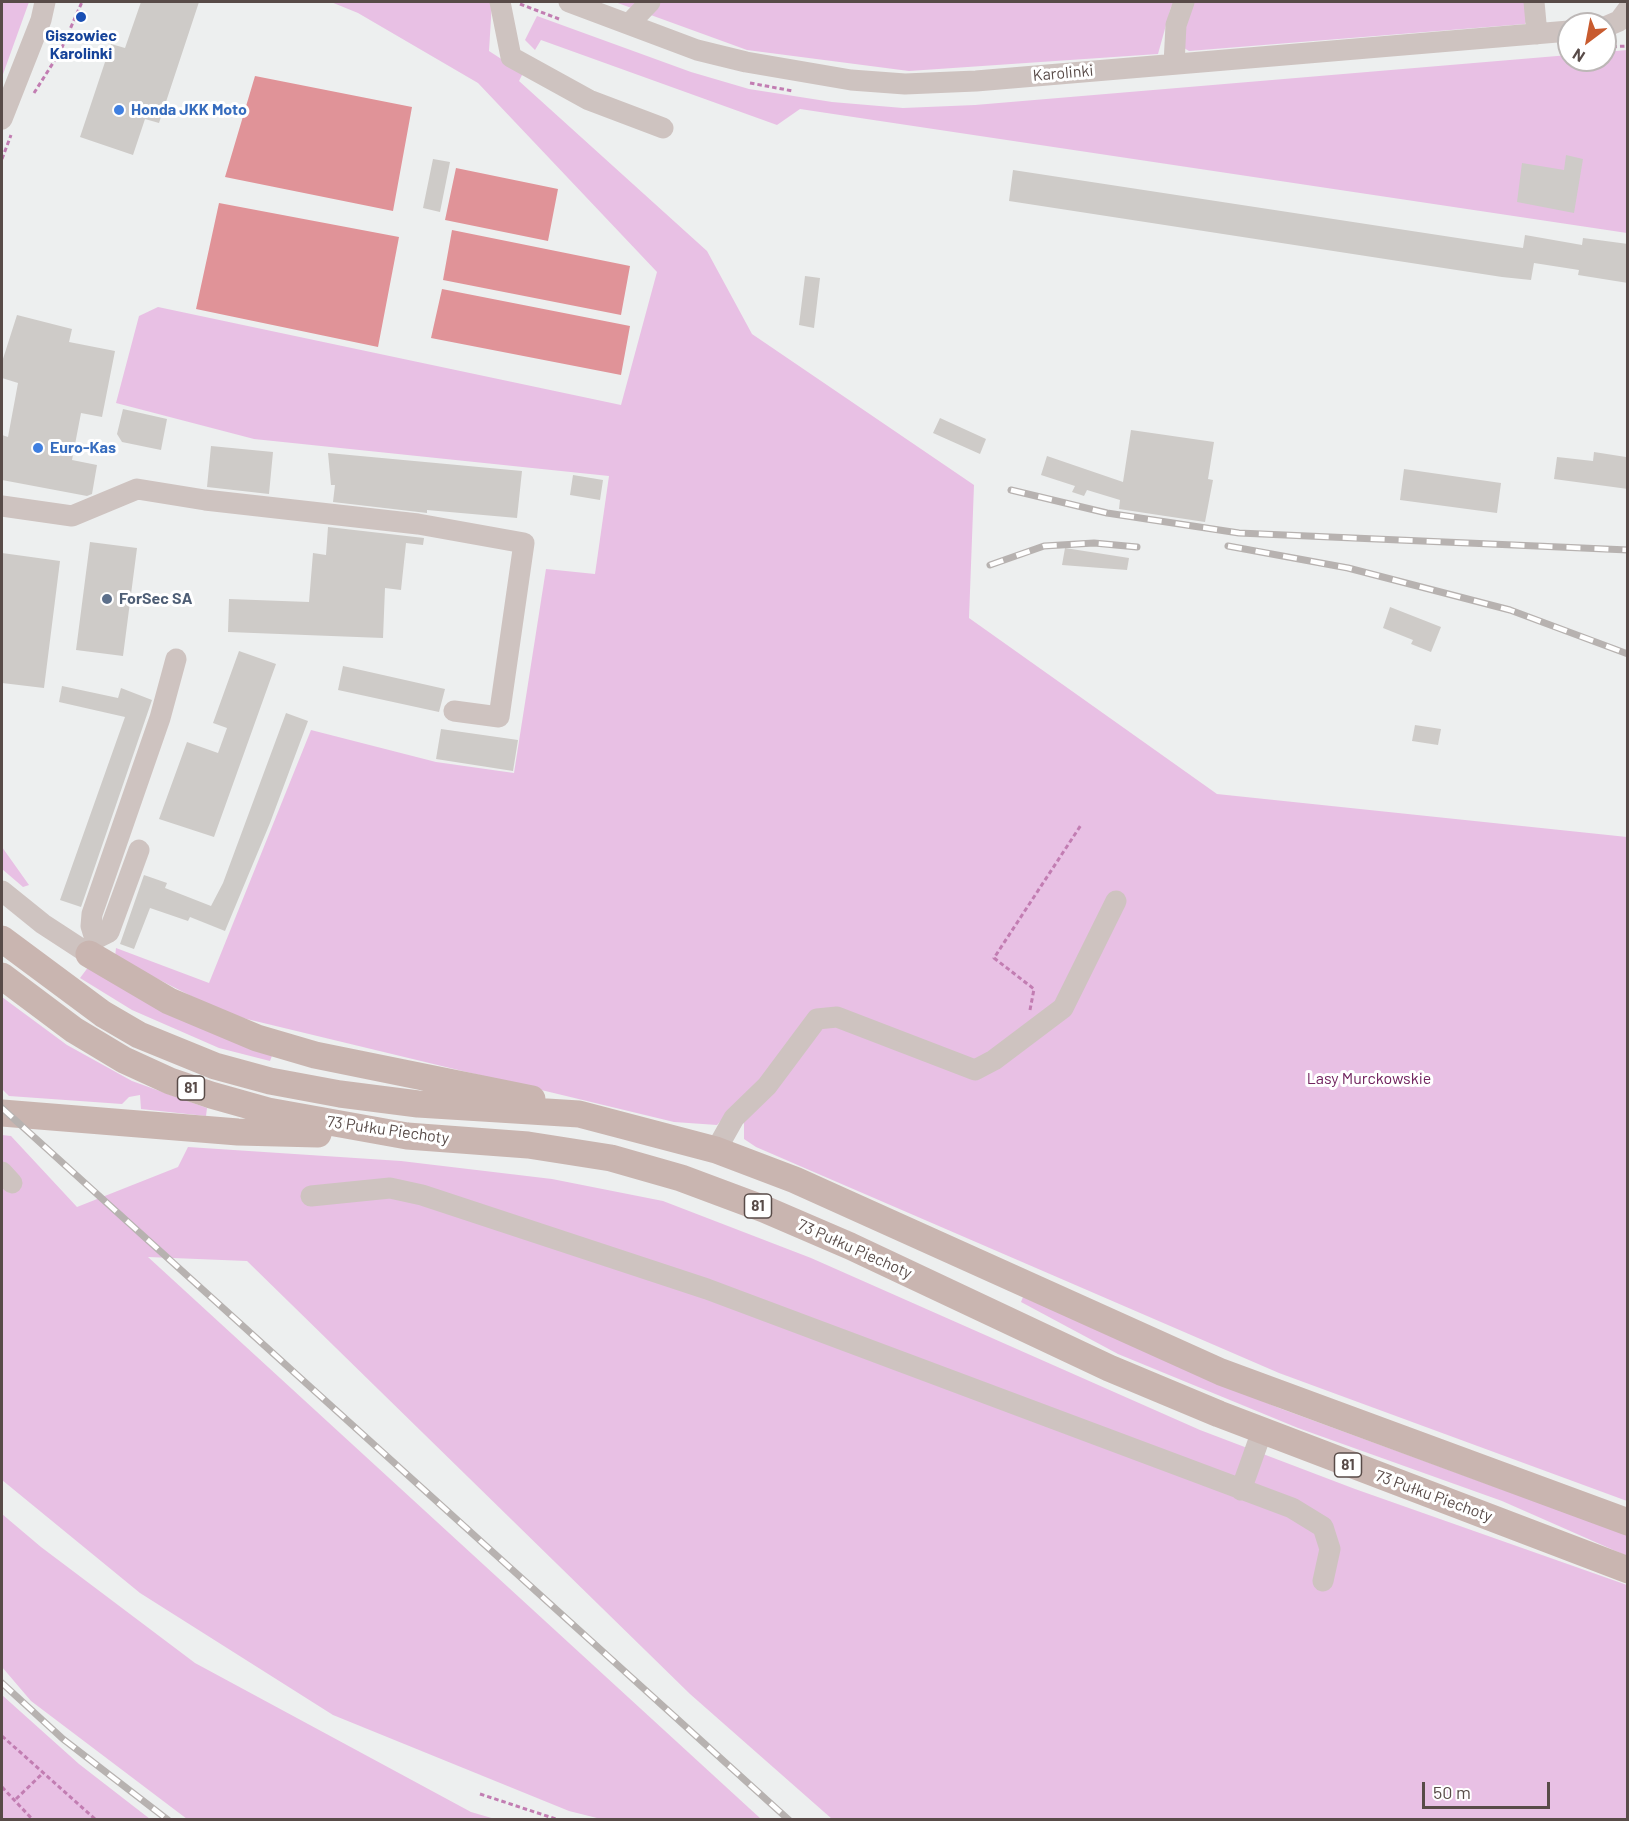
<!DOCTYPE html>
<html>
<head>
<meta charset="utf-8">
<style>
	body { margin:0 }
	#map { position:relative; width:1629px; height:1821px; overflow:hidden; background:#edefef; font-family:Barlow,sans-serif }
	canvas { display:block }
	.frame { position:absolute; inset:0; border:3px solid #584b48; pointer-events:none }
	.north { position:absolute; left:1557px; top:12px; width:60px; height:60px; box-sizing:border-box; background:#fff; border:2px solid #bcb7b6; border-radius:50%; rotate:212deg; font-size:16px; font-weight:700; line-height:24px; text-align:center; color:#584b48 }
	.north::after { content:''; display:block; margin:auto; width:21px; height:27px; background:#c85b2f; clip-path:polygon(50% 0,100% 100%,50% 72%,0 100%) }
	.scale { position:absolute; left:1422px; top:1782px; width:128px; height:27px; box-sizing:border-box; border:3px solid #584b48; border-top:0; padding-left:8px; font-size:18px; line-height:21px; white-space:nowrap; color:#584b48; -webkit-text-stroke:4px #fff; paint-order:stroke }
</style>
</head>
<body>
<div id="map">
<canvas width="1629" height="1821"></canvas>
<div class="frame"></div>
<div class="north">N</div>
<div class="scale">50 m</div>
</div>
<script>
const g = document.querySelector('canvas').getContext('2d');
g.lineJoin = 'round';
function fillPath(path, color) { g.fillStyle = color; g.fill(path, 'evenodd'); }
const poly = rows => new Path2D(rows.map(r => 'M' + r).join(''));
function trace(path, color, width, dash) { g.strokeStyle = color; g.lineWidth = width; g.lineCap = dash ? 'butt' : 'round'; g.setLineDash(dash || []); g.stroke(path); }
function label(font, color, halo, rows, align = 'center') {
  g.font = font + ' Barlow,sans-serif'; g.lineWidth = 6; g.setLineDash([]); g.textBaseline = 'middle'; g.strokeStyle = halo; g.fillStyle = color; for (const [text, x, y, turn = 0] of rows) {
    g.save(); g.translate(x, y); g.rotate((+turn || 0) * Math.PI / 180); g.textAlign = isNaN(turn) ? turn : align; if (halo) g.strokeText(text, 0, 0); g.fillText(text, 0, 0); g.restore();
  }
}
fillPath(poly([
	[2,2,29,2,2,77],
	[331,2,492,2,489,51,523,73,519,81,707,251,752,334,974,485,969,618,1217,794,1627,837,1627,1501,1279,1373,756,1147,744,1139,744,1121,754,1085,717,1125,674,1122,226,1014,115,957,116,948,209,983,311,730,436,762,514,773,546,569,595,574,609,476,254,439,116,403,139,316,158,307,621,405,657,272,478,83,358,13],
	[615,2,1177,2,1171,7,1158,54,909,71,747,50],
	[1191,2,1529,2,1530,12,1525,24,1189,51,1184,48,1183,40],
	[537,16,691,72,749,89,832,102,903,108,975,105,1569,55,1569,60,1605,60,1605,52,1627,50,1627,233,800,109,777,125,541,40,535,50,525,40],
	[2,847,29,885,23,887,2,869],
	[89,966,273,1053,270,1061,219,1048,132,1010,80,978],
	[2,997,67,1045,132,1081,207,1108,206,1116,141,1109,140,1095,129,1097,122,1104,9,1096,2,1089],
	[2,1135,11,1136,77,1207,178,1167,188,1147,401,1161,552,1179,663,1201,811,1258,1200,1430,1355,1489,1627,1585,1627,1819,832,1819,690,1694,247,1261,148,1257,761,1819,605,1820,569,1811,333,1715,140,1593,2,1480],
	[1023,1297,1279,1408,1627,1535,1627,1556,1502,1501,1298,1428,1118,1354,1021,1302],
	[2,1514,41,1547,195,1663,471,1812,495,1819,187,1819,31,1701,2,1667],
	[2,1695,79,1764,150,1819,2,1819]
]), '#e8c0e4');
fillPath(poly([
	[255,76,412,107,393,211,225,177],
	[456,168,558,189,548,241,445,220],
	[219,203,399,237,378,347,196,309],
	[452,230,630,266,621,315,443,280],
	[442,289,630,326,621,375,431,338]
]), '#e09398');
fillPath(poly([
	[141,2,199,2,159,123,145,119,133,155,80,137,111,44,125,48],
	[1566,155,1583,159,1574,213,1517,202,1522,163,1564,170],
	[433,159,450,162,440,212,423,208],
	[1013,170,1523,248,1525,235,1582,245,1583,238,1628,244,1628,283,1578,275,1579,270,1534,263,1531,280,1502,277,1009,201],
	[805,276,820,278,814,328,799,325],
	[17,315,72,329,69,342,115,351,102,417,81,413,72,460,97,465,92,494,87,496,2,480,2,435,8,437,18,383,2,378,2,362],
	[123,409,167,419,161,450,122,442,117,434],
	[940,418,986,439,980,454,933,433],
	[1131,430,1214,442,1208,479,1213,480,1205,522,1119,509,1120,500,1087,490,1084,496,1072,492,1075,486,1041,475,1047,456,1123,482],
	[211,446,273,452,269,494,207,487],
	[1594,452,1626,457,1628,489,1554,479,1557,457,1593,461],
	[328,453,522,471,517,518,427,510,427,513,333,502,335,485,331,485],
	[1404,469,1501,483,1497,513,1400,500],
	[573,475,603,480,600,500,570,495],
	[328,527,424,538,423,545,406,543,401,590,385,588,383,638,228,632,229,599,309,602,313,553,326,555],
	[90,542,137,548,123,656,76,650],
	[1065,548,1129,558,1127,570,1062,565],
	[2,553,60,561,44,688,2,683],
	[1390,607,1441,627,1431,652,1411,644,1413,640,1383,628],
	[239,651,276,664,214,837,159,819,187,742,218,753,227,728,213,723],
	[343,666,445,689,439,712,338,690],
	[62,686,118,698,121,688,152,700,81,907,60,900,125,717,59,702],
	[286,713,308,721,270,823,225,931,190,917,188,921,150,908,134,949,120,944,144,875,167,883,165,888,211,906,223,883],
	[1415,725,1441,729,1438,745,1412,741],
	[441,729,518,740,513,771,436,759]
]), '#cecbc8');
trace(poly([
	[520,4,559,19],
	[1605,47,1628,46],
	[750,83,793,91],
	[34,93,60,52,82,2],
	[2,159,11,135],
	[1030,1010,1034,989,994,958,1081,825],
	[2,1736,96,1820],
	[2,1787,33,1820],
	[480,1794,559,1820],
	[16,1799,43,1773]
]), '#c27db2', 3, [4.5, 3]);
trace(poly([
	[500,2,511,57,589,100,663,128],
	[569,2,697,50,746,62,851,80,905,84,976,81,1569,31],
	[1534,2,1537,34],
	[629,24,650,2],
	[1605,27,1619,21,1628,9],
	[1174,64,1176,25,1184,2],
	[2,119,41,20,45,2],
	[2,506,72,516,137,489,205,500,418,524,524,543,499,717,454,711],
	[2,891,43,924,89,954,95,939,91,926,92,914,160,718,176,659],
	[95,939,109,932,139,850],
	[716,1150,734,1118,767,1086,817,1019,837,1017,975,1070,994,1060,1063,1008,1116,901],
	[2,1172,12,1183],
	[311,1196,390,1188,422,1195,707,1289,1292,1508,1323,1527,1330,1549,1323,1581],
	[1241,1490,1262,1431]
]), '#cec3c0', 21);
trace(poly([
	[2,939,103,1014,139,1035,215,1066,270,1081,340,1094,418,1104,579,1114,716,1150,795,1180,1221,1372,1628,1522],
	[89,954,169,1001,257,1038,315,1055,532,1099],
	[2,976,74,1030,124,1060,170,1081,211,1095,268,1111,407,1136,528,1145,611,1158,681,1178,764,1209,850,1246,1109,1368,1219,1414,1628,1570],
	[2,1113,238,1132,318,1134]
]), '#c9b5b0', 27);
const rail = poly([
	[1011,490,1107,513,1239,533,1628,550],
	[1228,546,1348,568,1510,610,1628,654],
	[990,565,1044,546,1094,543,1137,547],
	[2,1108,789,1820],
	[2,1683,63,1739,168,1820]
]);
trace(rail, '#b7b2b0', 7);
trace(rail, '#fff', 4.5, [14]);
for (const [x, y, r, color] of [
	[81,17,6,"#1a4fb4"],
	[119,110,6,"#3f7fe0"],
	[38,448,6,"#3f7fe0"],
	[107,599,6,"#5c6f8a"]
]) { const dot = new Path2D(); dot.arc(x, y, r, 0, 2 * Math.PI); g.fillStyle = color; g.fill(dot); trace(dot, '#fff', 2); }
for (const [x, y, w] of [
	[191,1088,27],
	[758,1206,27],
	[1348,1465,27]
]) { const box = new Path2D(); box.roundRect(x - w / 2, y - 12, w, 24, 4.5); g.fillStyle = '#fff'; g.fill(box); trace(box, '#584b48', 1.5); }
label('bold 15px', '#584b48', null, [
	["81",191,1088],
	["81",758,1206],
	["81",1348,1465]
]);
label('bold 16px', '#164399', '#fff', [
	["Giszowiec",81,36],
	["Karolinki",81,54]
]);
label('16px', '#584b48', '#fff', [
	["Karolinki",1063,73,-5],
	["73 Pułku Piechoty",388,1130,8],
	["73 Pułku Piechoty",855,1249,24],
	["73 Pułku Piechoty",1434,1496,20]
]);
label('bold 16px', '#366cbe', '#fff', [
	["Honda JKK Moto",131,110],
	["Euro-Kas",50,448]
], 'left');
label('bold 16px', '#4e5e75', '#fff', [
	["ForSec SA",119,599]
], 'left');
label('16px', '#70225e', '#fff', [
	["Lasy Murckowskie",1369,1079]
]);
</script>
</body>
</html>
